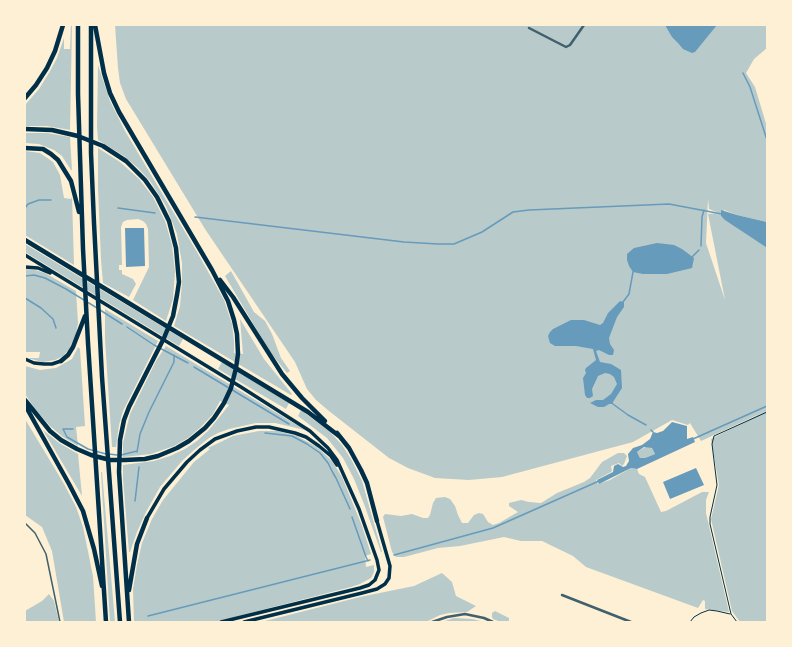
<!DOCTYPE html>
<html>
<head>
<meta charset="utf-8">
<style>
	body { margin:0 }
	#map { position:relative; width:792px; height:647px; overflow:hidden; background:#fdf0d5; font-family:"Sofia Sans Condensed",sans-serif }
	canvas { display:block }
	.frame { position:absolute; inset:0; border:26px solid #fdf0d5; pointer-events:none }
</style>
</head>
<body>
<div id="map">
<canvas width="792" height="647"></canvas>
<div class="frame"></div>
</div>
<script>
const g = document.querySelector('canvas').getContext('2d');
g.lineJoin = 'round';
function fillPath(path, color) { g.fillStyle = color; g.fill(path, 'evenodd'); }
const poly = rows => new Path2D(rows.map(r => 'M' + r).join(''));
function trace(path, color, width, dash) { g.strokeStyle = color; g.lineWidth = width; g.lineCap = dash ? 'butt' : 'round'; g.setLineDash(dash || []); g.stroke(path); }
fillPath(poly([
	[71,25,72,25,70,130,47,126,25,126,25,105,39,89,49,73,57,58,64,38,64,49,70,49],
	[115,25,767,25,767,48,754,59,746,73,755,87,767,127,767,222,737,215,724,210,721,216,749,236,767,248,767,622,740,622,732,611,711,519,719,485,711,439,766,411,701,441,690,423,688,425,672,420,633,442,502,477,469,480,435,478,408,468,389,458,329,411,316,400,307,389,295,362,205,229,126,99,120,83,118,68],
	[708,199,709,209,719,213,708,214,725,300,706,243],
	[98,65,110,101,125,131,197,252,224,300,232,324,234,341,234,353,243,354,240,319,264,359,292,394,291,395,174,326,180,306,182,282,182,263,177,234,166,206,150,181,138,168,124,156,98,140,97,126],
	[25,133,47,133,70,137,72,170,71,170,62,156,54,150,39,144,25,143],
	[98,148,120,162,139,179,153,197,165,221,172,245,175,272,173,299,166,321,133,300,149,267,148,229,146,224,143,221,138,219,127,220,123,222,121,227,122,265,119,265,119,270,122,270,122,274,133,279,136,284,129,297,103,283,101,260,98,188],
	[25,151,40,153,53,162,60,175,64,198,71,199,72,197,74,265,25,235],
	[25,244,183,339,179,346,25,252],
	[25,269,35,270,45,273,76,291,78,323,76,334,69,349,63,356,55,360,43,362,27,358,39,358,40,352,25,352],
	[231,271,254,312,265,321,272,334,281,358,290,371,287,373,270,352,225,276],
	[105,309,158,341,123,411,119,425,116,447,112,447,105,339],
	[166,346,305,430,275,423,256,423,229,429,218,433,209,438,194,450,182,461,160,487,146,512,137,532,130,552,129,552,123,479,123,465,154,461,170,456,185,449,197,441,209,430,229,405,220,401,213,414,201,427,188,438,174,446,151,454,123,457,123,443,130,414,156,361],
	[78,347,80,349,85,426,76,427,78,446,63,437,50,426,35,409,25,394,25,366,40,370,56,368,72,359],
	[222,362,289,403,286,409,218,369],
	[301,410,330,432,342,445,351,459,362,481,382,552,381,552,364,504,354,479,343,458,327,438,298,416],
	[25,419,64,484,76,507,83,527,93,576,96,622,64,622,52,551,42,527,25,515],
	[43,430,59,443,78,454,82,496],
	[259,431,278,431,297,436,317,447,332,461,342,477,362,526,371,554,365,556,366,567,374,565,374,572,371,578,360,584,351,587,215,622,134,622,133,589,137,565,142,543,152,519,163,500,194,462,210,449,208,448,233,436],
	[647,446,652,448,655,454,645,458,640,458,637,452],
	[618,453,624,453,627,456,624,464,622,466,619,463,611,466,612,471,611,472,596,480,598,484,610,480,631,468,637,469,639,474,645,477,661,512,666,511,702,492,709,492,706,500,706,513,729,612,705,609,705,601,703,600,698,608,586,567,573,556,542,541,521,541,504,537,460,546,438,548,404,557,396,557,392,552,383,517,385,514,401,516,412,514,423,518,428,518,430,515,433,503,436,498,445,497,450,499,455,506,458,515,462,523,468,523,474,515,479,513,483,514,488,522,493,525,499,523,518,512,509,506,509,503,521,500,529,502,541,503,557,493,584,482,590,478,602,462],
	[101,472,102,472,115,622,110,622],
	[442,573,452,582,456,596,476,606,467,612,449,613,440,615,426,622,293,622,272,621,261,622,360,597,414,586],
	[49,594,54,601,59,622,25,622,25,611,42,601],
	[495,611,509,618,509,622,501,622,493,619,492,617,492,613],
	[454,618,472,619,485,622,442,622]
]), '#b9caca');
fillPath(poly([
	[665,25,717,25,695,52,692,53,683,49,678,43,672,37],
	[721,210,737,215,767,222,767,248,725,220,721,216],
	[125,228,144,228,145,266,126,267],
	[657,243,674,245,682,249,694,258,692,268,667,274,643,274,633,272,629,266,627,260,627,254,634,248],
	[620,301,624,302,624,307,617,317,609,338,610,344,614,350,613,355,609,355,599,350,596,351,600,362,611,364,621,370,622,388,613,402,613,404,609,404,604,407,598,407,590,403,596,400,603,400,611,394,617,384,614,377,610,374,605,373,598,376,592,389,593,396,590,398,587,398,585,395,583,378,586,373,585,370,586,368,596,360,593,349,576,346,555,346,550,343,548,336,550,332,553,329,571,320,584,320,600,325,603,323,608,313],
	[672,422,687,426,687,439,693,437,695,442,637,469,631,468,599,484,597,480,613,472,614,466,618,464,623,467,626,466,629,461,628,454,633,448,642,445,650,439,653,432,657,433,663,431],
	[644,447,652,448,655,454,645,458,640,458,637,452],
	[696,468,704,485,670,499,663,482]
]), '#669bbc');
trace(poly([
	[743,73,750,87,767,140],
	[25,208,28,204,39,200,51,200],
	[118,208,155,213],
	[195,217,404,242,438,244,454,244,482,232,513,212,529,210,669,204,722,214],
	[701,246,702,217,704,210],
	[692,257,699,250],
	[25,276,34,275,45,278,66,289,97,308],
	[25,298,41,308,53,319,56,328],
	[623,302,629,294,633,272],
	[100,310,122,324],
	[127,327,154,345,188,363],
	[194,367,289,424],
	[613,404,628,415,646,425],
	[73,429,63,429,67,437,88,449,106,454],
	[651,430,653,432],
	[265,433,292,436,307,444,320,453,328,463,333,473,336,478,350,509],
	[693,439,767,406],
	[137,452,140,434,149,412,174,362,174,355],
	[109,454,117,455],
	[121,455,137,451],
	[135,501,139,467],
	[352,517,366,557,368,561],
	[394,555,493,528,599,481],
	[148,616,370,560]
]), '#669bbc', 1.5);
trace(poly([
	[690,622,694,617,701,613,709,610,717,611,730,614],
	[737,622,731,614,710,524,710,517,717,485,712,444,714,436,767,412]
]), '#003049', 1);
trace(poly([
	[25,523,35,533,46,554,60,622]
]), '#3f606c', 1.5);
trace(poly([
	[529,28,566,47,570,45,584,25],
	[562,595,631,622],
	[432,622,447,617,465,614,484,618,493,622]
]), '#3f606c', 2.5);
trace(poly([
	[25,255,241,387,310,431,328,448,337,460,359,509,377,560,379,570,375,580,369,585,360,588,221,622],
	[25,267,38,268,50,273],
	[25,359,34,363,44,364,52,364,61,361],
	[147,518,164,489,187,462,200,450,215,439,237,431,256,427,269,427,295,433,306,437,319,446,331,456,337,465],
	[244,622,362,593,377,589,385,584,389,578,390,566,377,521]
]), '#003049', 3.5);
trace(poly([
	[78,25,78,94,83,249,88,343,106,622],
	[91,25,91,153,94,223,102,377,120,622],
	[25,98,36,85,47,68,55,51,63,25],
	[25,129,52,130,78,136,103,146,126,161,145,180,157,197,169,221,176,248,179,282,177,295,173,316,164,338,129,407,124,420,120,440,119,472,129,622],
	[25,148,43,149,51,154,58,160,71,181,79,212],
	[25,240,308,412,339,436],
	[220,280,233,297,282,374,302,398,325,421],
	[61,361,68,355,73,347,85,316],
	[25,400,50,431,61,440,77,449,91,455,110,460,125,460,145,459,158,456,177,448,189,441,205,428,214,418,224,403,231,388,236,368,238,354,237,334,234,320,228,301,212,270,119,112,110,93,104,73,95,25],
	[25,405,69,484,83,511,94,549,102,586],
	[337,433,349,448,361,470,367,483,377,521],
	[129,590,137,544,147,518]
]), '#003049', 4.5);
</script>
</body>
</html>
